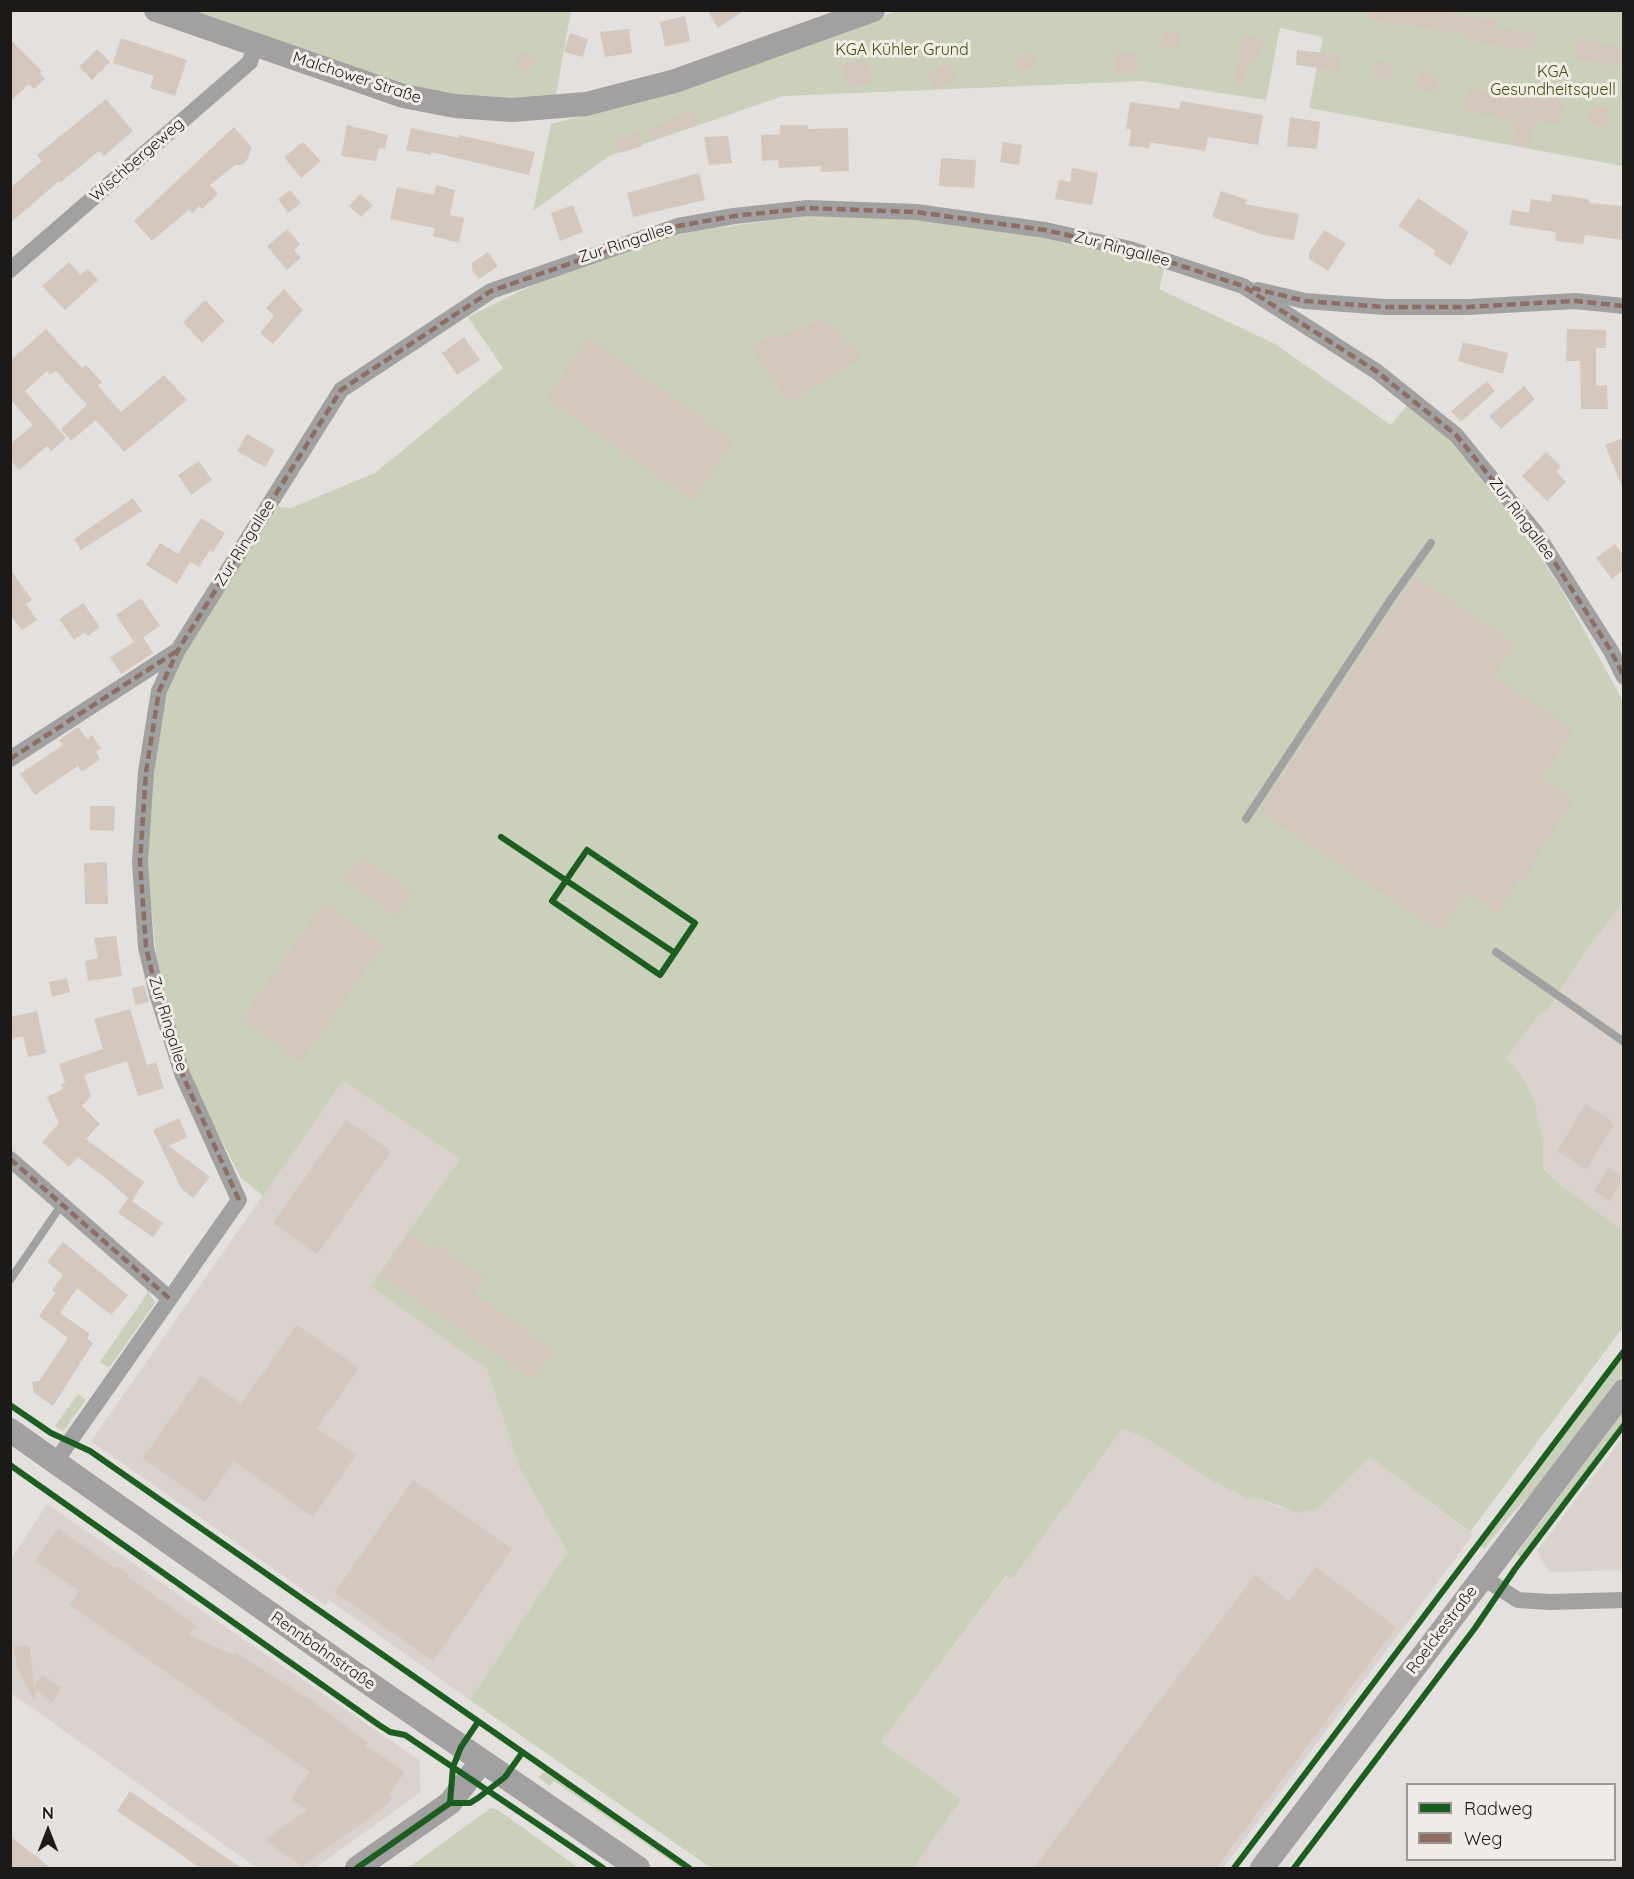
<!DOCTYPE html>
<html>
<head>
<meta charset="utf-8">
<style>
	body { margin:0 }
	#map { position:relative; width:1634px; height:1879px; overflow:hidden; background:#e3e0dd; font-family:Quicksand,sans-serif }
	canvas { display:block }
	.frame { position:absolute; inset:0; border:12px solid #1c1a19; pointer-events:none }
	.legend { position:absolute; left:1406px; top:1783px; width:210px; height:78px; box-sizing:border-box; background:#f2ece8; border:2px solid #9c9895; margin:0; padding:8px 10px; list-style:none; font-size:18px; color:#1c1a19 }
	.legend li { display:flex; align-items:center; gap:12px; height:30px }
	.legend b { width:30px; border:2px solid #9c9895 }
	.north { position:absolute; left:18px; top:1801px; width:60px; height:60px; -webkit-text-stroke:4px #f2ece8; paint-order:stroke; rotate:0deg; font-size:16px; font-weight:700; line-height:24px; text-align:center; color:#1c1a19 }
	.north::after { content:''; display:block; margin:auto; width:21px; height:27px; background:#1c1a19; clip-path:polygon(50% 0,100% 100%,50% 72%,0 100%) }
</style>
</head>
<body>
<div id="map">
<canvas width="1634" height="1879"></canvas>
<div class="frame"></div>
<ul class="legend">
<li><b style="height:8px;background:#1b5e20"></b>Radweg</li>
<li><b style="height:8px;background:#8d6e63"></b>Weg</li>
</ul>
<div class="north">N</div>
</div>
<script>
const g = document.querySelector('canvas').getContext('2d');
g.lineJoin = 'round';
function fillPath(path, color) { g.fillStyle = color; g.fill(path, 'evenodd'); }
const poly = rows => new Path2D(rows.map(r => 'M' + r).join(''));
function trace(path, color, width, dash) { g.strokeStyle = color; g.lineWidth = width; g.lineCap = dash ? 'butt' : 'round'; g.setLineDash(dash || []); g.stroke(path); }
function label(font, color, halo, rows, align = 'center') {
  g.font = font + ' Quicksand,sans-serif'; g.lineWidth = 6; g.setLineDash([]); g.textBaseline = 'middle'; g.strokeStyle = halo; g.fillStyle = color; for (const [text, x, y, turn = 0] of rows) {
    g.save(); g.translate(x, y); g.rotate((+turn || 0) * Math.PI / 180); g.textAlign = isNaN(turn) ? turn : align; if (halo) g.strokeText(text, 0, 0); g.fillText(text, 0, 0); g.restore();
  }
}
fillPath(poly([
	[1623,903,1623,1231,1562,1186,1543,1167,1543,1142,1506,1058,1538,1016,1548,1009,1585,952],
	[343,1081,460,1159,370,1286,487,1369,519,1467,569,1552,470,1700,329,1600,325,1605,91,1441],
	[1122,1429,1144,1437,1213,1481,1247,1498,1261,1499,1280,1508,1319,1508,1370,1457,1473,1535,1223,1868,914,1868,961,1799,881,1742,1007,1576,1012,1579],
	[1623,1437,1623,1570,1549,1572,1537,1551],
	[47,1504,419,1760,421,1792,315,1868,257,1868,11,1693,11,1559]
]), '#dad2cc');
fillPath(poly([
	[191,11,571,11,555,100,513,103,401,87],
	[897,11,1623,11,1623,166,1309,108,1323,37,1280,28,1266,100,1143,81,783,96,609,156,533,211,551,124,649,99],
	[886,214,1083,244,1165,265,1159,289,1275,344,1391,425,1408,404,1444,434,1513,516,1563,592,1623,701,1623,903,1585,952,1548,1009,1538,1016,1506,1058,1519,1072,1534,1100,1543,1142,1543,1168,1562,1186,1623,1231,1623,1327,1470,1532,1370,1457,1319,1508,1299,1513,1261,1499,1247,1498,1213,1481,1144,1437,1122,1429,1012,1579,1006,1576,881,1742,961,1799,914,1868,711,1868,470,1700,568,1552,519,1467,487,1369,370,1286,460,1159,343,1081,263,1196,241,1178,200,1099,176,1036,157,961,145,847,148,786,167,694,184,652,275,507,291,508,375,473,503,368,468,317,547,278,605,254,699,230,815,215],
	[146,1287,155,1303,109,1368,100,1362,147,1294],
	[1623,1355,1623,1375,1547,1477,1511,1515,1484,1549,1480,1546],
	[78,1394,86,1400,63,1431,55,1426],
	[1623,1412,1623,1421,1521,1558,1517,1554,1518,1552],
	[545,1771,687,1868,681,1868,554,1781,550,1786,538,1777],
	[491,1808,498,1810,579,1868,408,1868]
]), '#cad0b9');
fillPath(poly([
	[707,10,745,10,718,28],
	[1371,10,1451,10,1451,13,1498,21,1497,27,1536,33,1533,51,1469,41,1470,36,1370,19],
	[685,16,690,41,665,47,660,22],
	[629,29,632,53,605,57,600,32],
	[1164,31,1180,32,1179,47,1162,46],
	[570,33,588,39,583,57,564,52],
	[1242,35,1263,39,1260,58,1252,57,1242,85,1234,83],
	[121,38,187,60,175,96,150,88,154,76,113,63],
	[10,39,42,71,40,74,45,79,34,89,29,84,10,102],
	[1576,39,1623,47,1623,66,1573,58],
	[97,49,110,62,92,80,79,67],
	[1297,50,1341,55,1339,71,1296,65],
	[521,51,535,60,526,74,512,65],
	[1115,52,1138,52,1138,74,1115,74],
	[1034,53,1036,68,1017,70,1015,55],
	[867,58,873,82,848,88,842,64],
	[1375,61,1392,63,1390,80,1373,78],
	[950,63,957,81,934,90,927,73],
	[1420,72,1439,77,1435,94,1416,89],
	[1469,89,1510,98,1510,95,1547,101,1547,98,1563,100,1561,124,1535,121,1532,139,1526,147,1513,145,1516,123,1464,109],
	[106,99,133,131,104,156,99,151,60,183,59,181,10,223,10,188,42,161,37,155],
	[1181,101,1263,115,1258,145,1208,137,1205,151,1155,143,1150,143,1149,148,1129,146,1131,129,1126,129,1130,102,1179,109],
	[1591,105,1609,109,1606,126,1587,122],
	[693,110,697,125,653,139,649,129],
	[1290,117,1320,122,1317,149,1287,146],
	[347,125,388,135,385,149,379,148,376,161,341,156],
	[780,125,808,125,808,129,848,128,849,171,821,172,821,166,779,168,778,160,762,161,761,135,780,134],
	[234,127,252,148,247,160,242,165,235,165,210,185,218,194,202,209,199,206,193,213,189,210,152,241,134,221],
	[411,128,459,138,459,135,535,152,529,175,431,152,431,155,406,150],
	[639,131,643,146,620,153,615,138],
	[728,136,732,163,709,165,704,137],
	[303,142,321,161,301,178,284,157],
	[1003,142,1022,145,1019,165,1000,162],
	[941,158,976,160,974,188,939,186],
	[1072,168,1098,173,1092,205,1055,199,1059,180,1070,182],
	[699,173,705,200,633,217,627,193],
	[436,185,455,190,450,215,464,218,459,243,433,236,435,228,390,219,397,187,434,195],
	[290,190,301,203,288,213,278,199],
	[1221,191,1247,200,1245,204,1299,214,1294,240,1264,235,1212,217],
	[360,194,373,205,361,217,349,206],
	[1552,194,1589,199,1589,203,1623,206,1623,240,1585,235,1583,244,1555,241,1556,232,1509,225,1512,210,1529,213,1531,199,1551,202],
	[1418,198,1469,232,1451,266,1433,254,1436,251,1398,226],
	[573,205,583,232,560,241,551,213],
	[287,229,300,244,294,250,301,258,287,270,267,246],
	[1324,230,1346,243,1328,271,1309,259,1309,253],
	[488,252,498,266,479,279,472,270,472,263],
	[69,262,81,275,88,269,98,280,65,310,42,286],
	[284,289,303,310,273,344,260,333,274,316,266,308],
	[205,300,225,321,202,343,183,322],
	[824,319,862,357,790,403,749,345],
	[46,329,82,368,86,365,102,382,98,386,121,412,164,375,187,400,124,452,96,420,71,441,61,429,87,405,56,371,50,375,47,371,25,391,66,438,51,451,47,446,19,470,10,459,10,444,33,425,12,401,10,403,10,361],
	[1567,329,1606,330,1606,348,1596,348,1596,386,1607,385,1608,409,1581,409,1580,361,1566,361],
	[464,337,480,360,457,375,442,353],
	[589,337,733,441,692,501,547,398],
	[1463,342,1508,353,1503,374,1458,361],
	[1487,381,1495,391,1461,422,1451,411],
	[1524,386,1535,399,1501,429,1489,416],
	[247,434,275,450,265,467,237,451],
	[1623,438,1623,489,1605,445],
	[1546,452,1561,466,1556,471,1566,482,1547,501,1522,476],
	[199,461,212,480,191,495,178,475],
	[133,498,142,511,81,550,74,539],
	[201,518,225,533,213,552,210,550,199,567,190,562,177,584,146,565,160,543,178,554],
	[1615,544,1623,555,1623,570,1612,579,1596,558],
	[10,569,32,600,26,604,37,620,22,630,10,615],
	[1415,576,1515,643,1494,676,1574,730,1542,778,1574,799,1531,864,1533,868,1525,880,1520,879,1498,913,1466,892,1440,932,1259,811],
	[141,598,160,626,143,637,153,653,121,674,110,657,134,642,116,615],
	[83,603,100,627,88,636,85,632,74,640,59,619],
	[78,727,87,739,92,735,101,748,96,752,100,759,82,772,78,766,35,795,20,774,63,745,59,740],
	[90,806,115,806,114,831,90,830],
	[361,857,413,893,396,917,344,880],
	[107,862,108,904,85,904,84,863],
	[325,902,384,945,300,1062,241,1019],
	[116,936,122,976,88,981,85,961,98,958,94,938],
	[67,978,70,992,52,997,49,982],
	[144,985,149,1002,135,1005,132,988],
	[130,1009,147,1065,156,1062,164,1088,138,1096,127,1061,84,1075,91,1096,82,1106,100,1124,86,1139,144,1182,132,1201,163,1223,153,1237,118,1213,128,1198,108,1180,78,1157,69,1167,42,1142,59,1123,47,1097,63,1089,61,1084,65,1083,59,1064,103,1049,94,1019],
	[37,1011,46,1053,28,1057,23,1036,10,1039,10,1017],
	[1586,1104,1612,1121,1611,1123,1614,1125,1586,1169,1557,1151],
	[179,1118,187,1137,169,1146,210,1177,193,1198,181,1188,153,1130],
	[346,1120,391,1151,317,1254,273,1223],
	[1608,1168,1623,1178,1610,1201,1594,1191],
	[410,1233,432,1249,436,1243,486,1278,475,1294,554,1350,533,1379,380,1276],
	[63,1242,128,1295,111,1315,77,1288,60,1313,90,1334,87,1339,93,1343,53,1406,34,1393,32,1382,39,1381,68,1338,39,1316,56,1292,52,1290,63,1275,47,1262],
	[297,1325,359,1368,317,1428,356,1455,313,1517,234,1461,205,1502,143,1458,201,1376,241,1404],
	[413,1480,512,1549,433,1661,335,1592],
	[58,1529,115,1568,116,1566,129,1574,127,1576,198,1627,188,1634,233,1655,235,1652,312,1701,367,1742,365,1745,405,1772,389,1794,392,1797,387,1805,302,1866,265,1840,307,1810,291,1799,310,1772,70,1605,79,1591,35,1561],
	[1316,1567,1396,1627,1215,1869,1033,1869,1255,1575,1289,1601],
	[14,1646,30,1646,34,1686,42,1675,61,1688,52,1702,35,1689,35,1702,17,1667],
	[130,1791,205,1843,243,1869,201,1869,176,1851,117,1811],
	[10,1836,52,1869,10,1869]
]), '#d4c8be');
trace(poly([
	[1246,819,1391,599,1431,543],
	[1496,952,1624,1042],
	[10,1280,62,1204]
]), '#a2a1a1', 8);
trace(poly([
	[10,270,250,62,255,44],
	[1258,290,1305,301,1385,307,1468,307,1575,301,1624,306],
	[10,759,178,650],
	[10,1159,170,1299],
	[56,1461,239,1200,183,1076,157,994,146,947,140,862,146,772,159,691,178,650,341,390,491,291,678,226,734,216,808,208,916,212,1045,230,1130,249,1243,286,1376,371,1456,435,1536,533,1611,651,1624,677],
	[1482,1577,1518,1600,1550,1602,1624,1600]
]), '#a2a1a1', 16);
trace(poly([
	[156,10,403,96,455,106,512,110,586,104,675,81,873,10],
	[10,1430,357,1675,638,1868],
	[357,1868,450,1803,482,1761],
	[1262,1868,1624,1391]
]), '#a2a0a0', 24);
trace(poly([
	[1252,288,1305,301,1385,307,1468,307,1575,301,1624,306],
	[10,759,177,651],
	[10,1159,170,1299],
	[239,1200,183,1076,157,994,146,947,140,862,146,772,159,691,178,650,341,390,491,291,678,226,734,216,808,208,916,212,1045,230,1130,249,1243,286,1376,371,1456,435,1536,533,1611,651,1624,677]
]), '#8d6e63', 4.5, [9, 4.5]);
trace(poly([
	[501,837,675,953],
	[587,850,695,923,660,975,552,901,587,850],
	[10,1405,51,1433,90,1451,689,1868],
	[10,1465,379,1725,390,1732,405,1735,603,1868],
	[450,1803,470,1803,478,1798,505,1777,522,1753],
	[450,1803,453,1767,461,1747,478,1722],
	[357,1868,450,1803],
	[1234,1868,1624,1351],
	[1294,1868,1475,1628,1515,1569,1624,1425]
]), '#1b5e20', 6);
label('16px', '#425208', '#f2ece8', [
	["KGA Kühler Grund",902,50],
	["KGA",1553,72],
	["Gesundheitsquell",1553,90]
]);
label('16px', '#1c1a19', '#f2ece8', [
	["Malchower Straße",357,78,18],
	["Wischbergeweg",137,160,-41],
	["Zur Ringallee",626,243,-18],
	["Zur Ringallee",1122,249,15],
	["Zur Ringallee",1522,519,53],
	["Zur Ringallee",245,543,-58],
	["Zur Ringallee",168,1024,73],
	["Roelckestraße",1442,1630,-53],
	["Rennbahnstraße",323,1651,35]
]);
</script>
</body>
</html>
